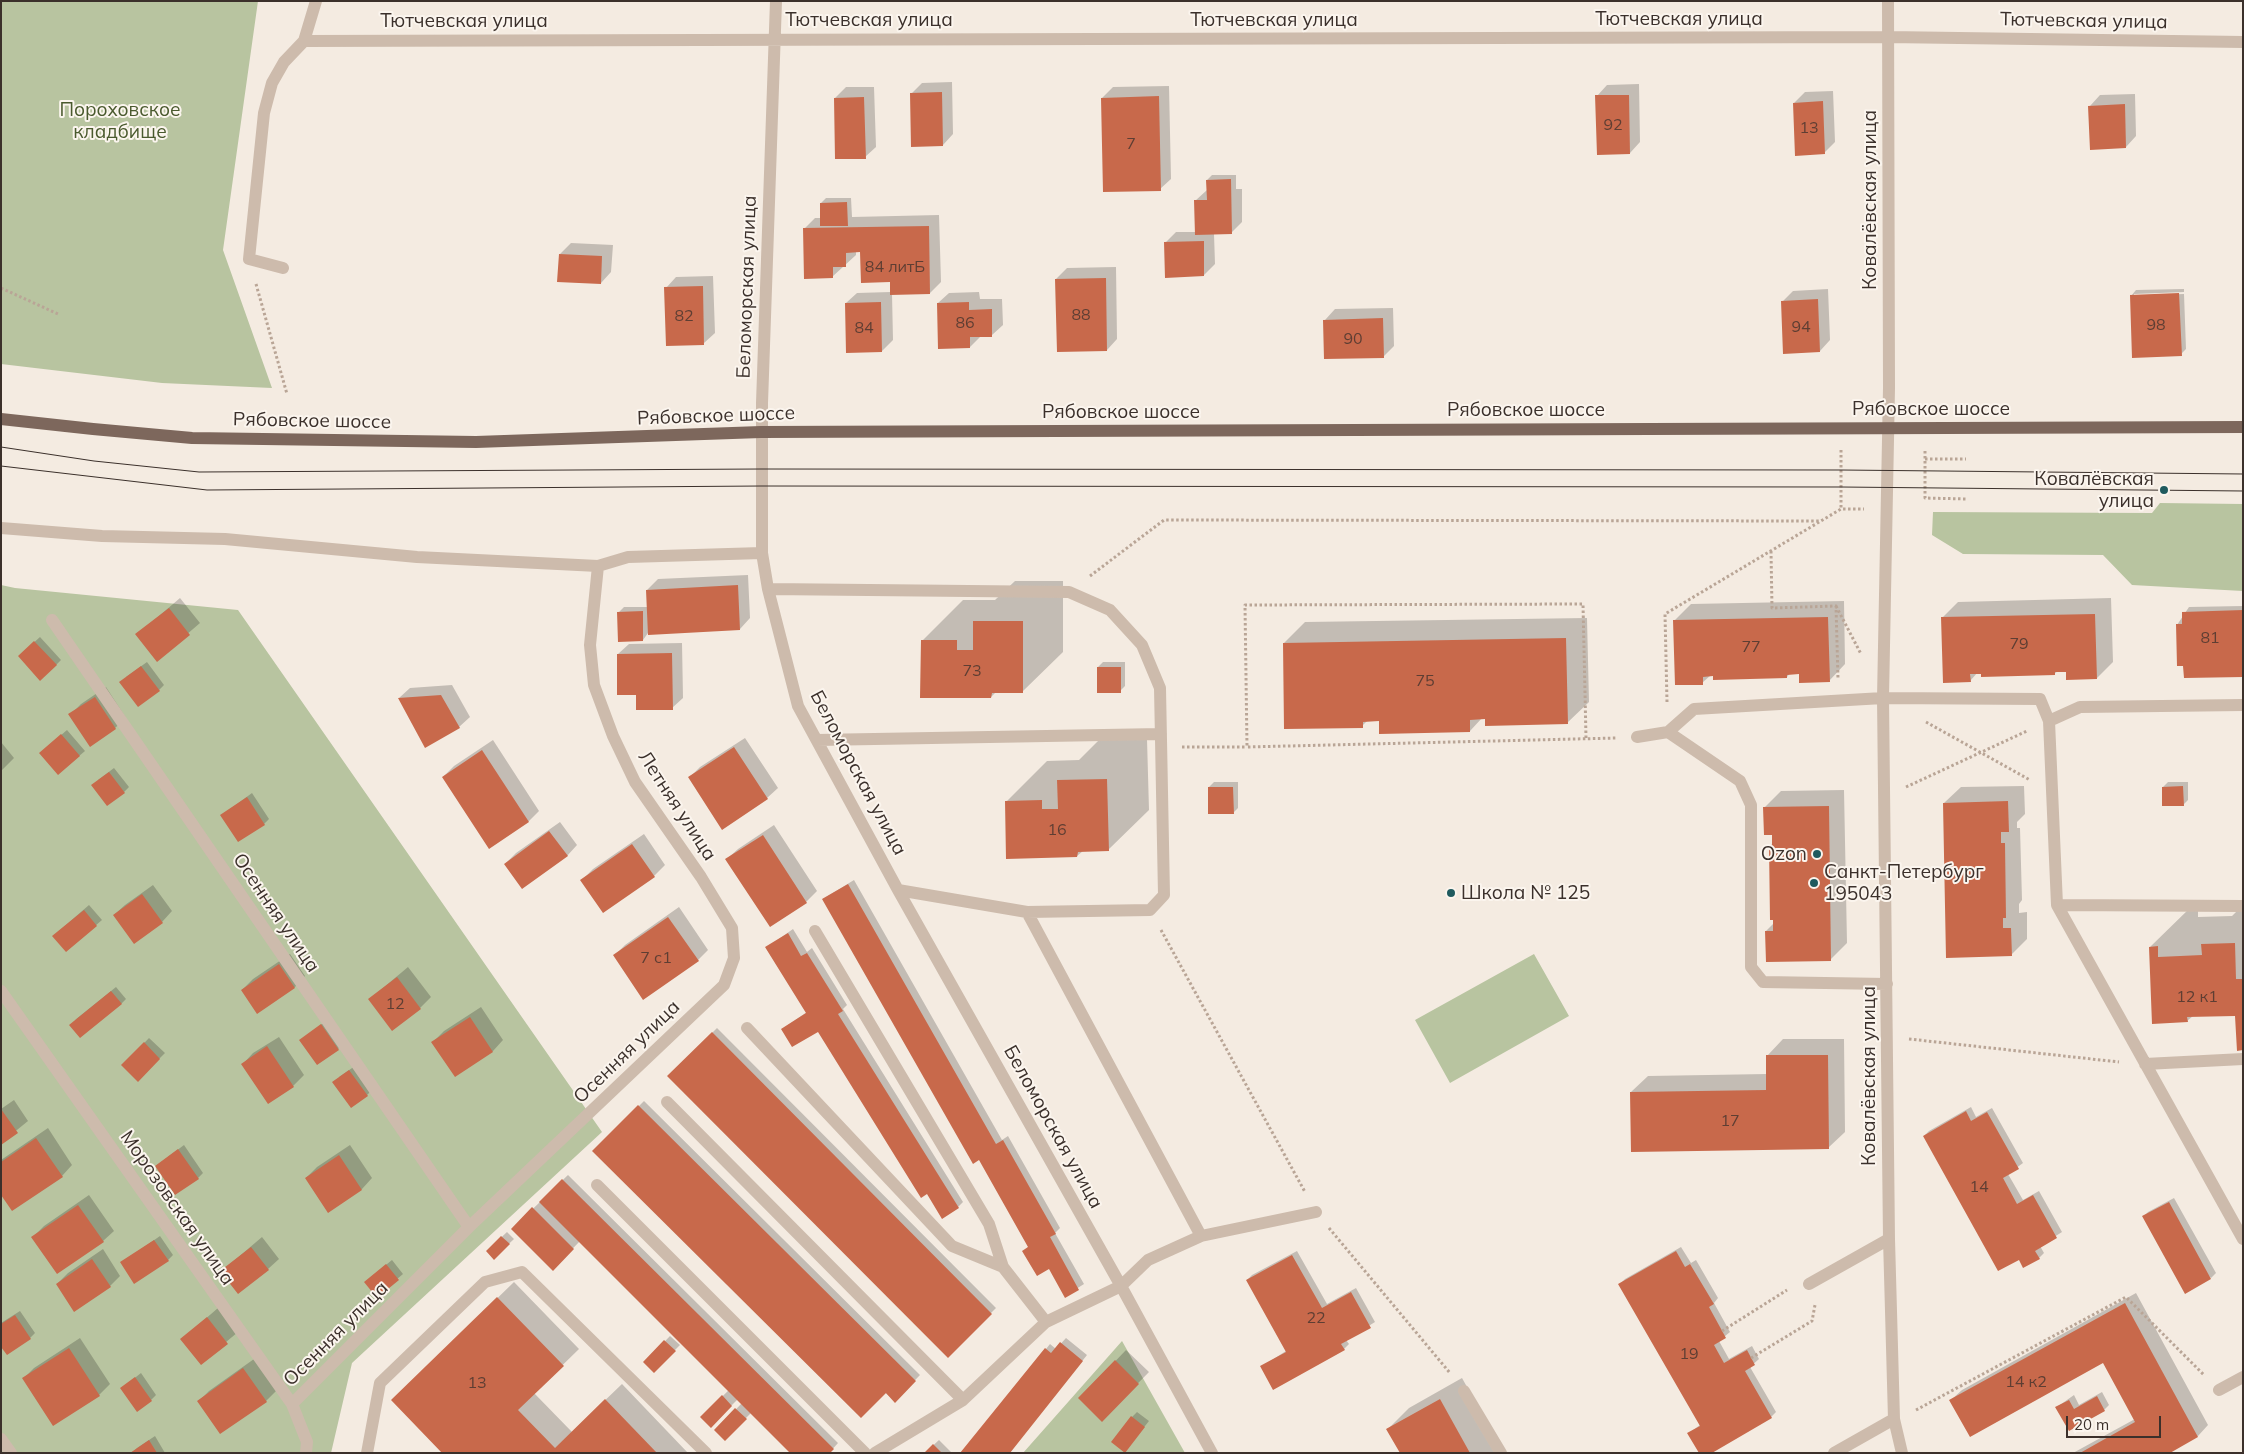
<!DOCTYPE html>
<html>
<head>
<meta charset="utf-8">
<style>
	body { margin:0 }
	#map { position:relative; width:2244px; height:1454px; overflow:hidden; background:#f4ebe1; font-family:Mulish,sans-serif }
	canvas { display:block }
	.frame { position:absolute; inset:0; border:2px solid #3b302b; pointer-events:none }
	.scale { position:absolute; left:2066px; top:1416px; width:95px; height:22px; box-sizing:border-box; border:2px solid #3b302b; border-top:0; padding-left:6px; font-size:15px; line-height:18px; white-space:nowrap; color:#3b302b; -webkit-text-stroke:4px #fbf5ee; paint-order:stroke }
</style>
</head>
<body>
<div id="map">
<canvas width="2244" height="1454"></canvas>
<div class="frame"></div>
<div class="scale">20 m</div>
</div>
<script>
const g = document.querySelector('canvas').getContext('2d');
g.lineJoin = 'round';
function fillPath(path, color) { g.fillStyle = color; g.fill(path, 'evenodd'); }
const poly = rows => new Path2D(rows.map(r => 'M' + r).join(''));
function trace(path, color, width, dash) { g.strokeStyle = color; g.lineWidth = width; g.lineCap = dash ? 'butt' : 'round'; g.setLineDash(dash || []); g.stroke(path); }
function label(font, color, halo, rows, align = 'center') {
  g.font = font + ' Mulish,sans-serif'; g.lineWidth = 4; g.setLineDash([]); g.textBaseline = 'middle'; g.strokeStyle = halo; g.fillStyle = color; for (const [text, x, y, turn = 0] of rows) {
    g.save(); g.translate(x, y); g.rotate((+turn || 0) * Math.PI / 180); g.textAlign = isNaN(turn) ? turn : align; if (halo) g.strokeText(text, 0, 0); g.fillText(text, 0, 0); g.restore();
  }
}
fillPath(poly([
	[1,1,258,1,223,250,272,388,162,383,1,364],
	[2160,503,2243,504,2243,591,2132,585,2103,555,1963,554,1932,535,1933,512,2152,513],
	[1,585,15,588,238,610,602,1132,352,1363,331,1453,1,1453],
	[1534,954,1569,1016,1450,1083,1415,1020],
	[1122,1341,1185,1453,1023,1453]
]), '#b8c4a0');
fillPath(poly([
	[952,82,953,134,943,145,912,93,922,83],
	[1639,84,1640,142,1630,153,1597,96,1607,85],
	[1169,86,1171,179,1160,189,1102,98,1113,87],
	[846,87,874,87,876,147,865,157,835,98],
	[1833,91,1835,142,1824,153,1794,103,1805,92],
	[2135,94,2136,136,2126,147,2090,106,2100,95],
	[1212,175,1236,175,1236,189,1242,189,1242,222,1231,233,1214,234,1215,264,1204,275,1165,243,1176,232,1196,232,1195,201,1207,190,1207,180],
	[826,198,851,198,852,217,939,215,941,282,930,293,892,294,893,340,882,351,846,303,857,293,891,292,891,281,861,251,856,251,856,255,832,277,804,229,815,218,821,218,821,203],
	[571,243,613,245,611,272,601,283,560,254],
	[1116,267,1117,339,1107,350,1056,279,1067,268],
	[713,276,715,333,704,343,666,288,676,277],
	[1828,289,1830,340,1820,351,1782,302,1793,291],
	[2184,289,2184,292,2134,294,2134,296,2184,294,2186,349,2181,354,2131,296,2136,290],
	[979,292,980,299,1002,299,1003,325,992,335,981,336,970,347,938,303,949,293],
	[1393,308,1394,346,1383,357,1325,320,1335,309],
	[748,575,750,618,740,629,648,633,643,640,619,612,624,607,648,607,647,590,658,579],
	[1015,581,1063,581,1063,652,1022,692,996,692,991,697,922,641,963,600,995,600],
	[180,598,200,623,157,660,137,635],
	[2111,598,2113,662,2097,678,2068,670,2058,671,2054,674,1978,672,1970,681,1942,618,1958,602],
	[1844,601,1845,664,1829,681,1800,673,1790,673,1787,677,1711,675,1702,683,1674,621,1691,604],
	[2243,606,2243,676,2177,625,2189,607],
	[1587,618,1589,702,1567,723,1482,718,1470,731,1380,720,1368,720,1362,726,1284,643,1305,622],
	[40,637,61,660,56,665,19,656],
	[682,643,683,698,672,708,618,654,629,644],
	[147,662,164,685,159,690,126,677],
	[1103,662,1125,662,1125,686,1120,691,1098,667],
	[452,685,470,717,459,727,399,698,410,688],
	[106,687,126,718,115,728,70,715,81,704],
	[67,730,85,751,59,773,46,748],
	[745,738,778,788,767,798,689,778,700,767],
	[1147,739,1149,810,1108,850,1083,851,1077,856,1007,801,1047,761,1079,760,1099,740],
	[493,740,539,811,529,821,489,847,443,777,454,766],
	[1,742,14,758,1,771],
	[114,768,129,787,124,792,98,780],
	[1214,782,1238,782,1238,808,1233,813,1209,787],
	[2168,782,2188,782,2188,800,2183,805,2163,787],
	[2024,786,2025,814,2017,822,2017,828,2020,828,2022,900,2019,904,2019,913,2027,912,2027,939,2011,955,1944,803,1961,787],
	[1844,790,1847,943,1830,960,1766,931,1774,923,1770,846,1773,843,1773,833,1765,807,1781,791],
	[252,793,269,819,264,824,222,815],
	[560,822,577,845,567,856,505,864,516,853],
	[774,825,817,891,806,902,727,859,738,849],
	[644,834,665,865,654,876,582,880,593,869],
	[854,880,1002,1140,1008,1136,1060,1228,1055,1233,1084,1284,1065,1296,1049,1268,1024,1251,1029,1246,980,1158,823,899],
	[153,885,172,911,162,922,114,915,125,905],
	[89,905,102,920,66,951,59,931],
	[2243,905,2243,1049,2236,1014,2193,1016,2187,1021,2150,947,2191,907,2198,906,2198,917,2232,916],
	[679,907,708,950,698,960,614,956,625,945],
	[793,929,807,952,812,948,847,1005,843,1009,963,1202,958,1207,818,1030,782,1029,807,1012,766,948],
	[290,954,305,976,295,987,257,1012,242,990,253,979],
	[408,967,431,997,420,1008,370,999],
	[116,987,126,999,121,1004,75,1020],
	[481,1007,503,1040,493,1051,455,1075,433,1042,444,1031],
	[327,1020,343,1044,338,1049,301,1040],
	[717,1028,996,1308,948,1356,669,1076],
	[279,1037,304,1075,293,1086,268,1102,243,1064,253,1053],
	[149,1038,165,1053,138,1080,123,1065],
	[1783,1039,1844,1039,1845,1132,1828,1148,1631,1092,1648,1076,1767,1074,1767,1056],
	[355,1066,372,1090,367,1095,339,1077],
	[14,1100,28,1121,1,1143,1,1109],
	[644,1101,920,1375,895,1401,594,1151],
	[1971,1107,1976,1117,1992,1108,2023,1163,2008,1174,2023,1200,2039,1191,2062,1232,2040,1246,2044,1253,2039,1258,2019,1258,1924,1136,1929,1131],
	[48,1128,72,1165,62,1176,1,1193,1,1160],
	[184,1145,203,1173,198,1178,156,1166],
	[350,1145,372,1178,362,1189,328,1211,306,1178,317,1167],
	[568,1175,838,1443,829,1453,752,1412,725,1439,716,1430,742,1403,738,1399,711,1426,701,1417,729,1390,580,1241,553,1269,512,1229],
	[89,1195,114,1231,103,1241,33,1237,44,1226],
	[2174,1198,2216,1273,2211,1278,2143,1217,2148,1212],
	[507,1232,514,1239,494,1258,487,1251],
	[160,1236,173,1255,168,1260,121,1263],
	[262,1237,279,1259,268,1269,222,1271],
	[1681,1247,1691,1263,1696,1260,1718,1298,1714,1303,1730,1332,1719,1341,1729,1359,1752,1346,1759,1359,1750,1367,1776,1412,1771,1417,1689,1433,1700,1425,1620,1284,1625,1279],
	[103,1249,120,1276,110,1286,57,1284,68,1273],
	[1297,1251,1327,1304,1356,1288,1375,1322,1346,1340,1349,1344,1344,1349,1261,1367,1286,1351,1247,1280,1252,1275],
	[392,1260,403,1274,377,1296,371,1277],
	[514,1282,579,1349,534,1393,572,1432,622,1384,688,1453,444,1453,409,1384],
	[2136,1293,2208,1425,2198,1436,2167,1453,2073,1453,2135,1419,2104,1362,1951,1400,1962,1390],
	[218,1308,238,1332,201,1363,182,1339],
	[20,1311,35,1333,30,1338,1,1345,1,1323],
	[670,1336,680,1345,654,1371,645,1362],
	[80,1338,110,1384,99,1395,54,1424,24,1378,34,1368],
	[1066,1338,1087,1355,1009,1453,1046,1349,1050,1344,1056,1349],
	[1126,1350,1149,1372,1102,1420,1080,1398],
	[254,1359,277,1390,266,1401,199,1401,209,1391],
	[141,1373,156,1395,151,1400,122,1388],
	[1462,1378,1504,1453,1401,1453,1388,1429,1409,1408],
	[2102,1392,2109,1405,2104,1410,2069,1429,2057,1407,2074,1395,2079,1405],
	[1137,1412,1149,1421,1129,1446,1132,1417],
	[155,1436,165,1453,132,1453,137,1448],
	[939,1440,952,1453,925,1453]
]), '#0003');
fillPath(poly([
	[942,92,943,146,911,147,910,93],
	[1595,95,1629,95,1630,154,1597,155],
	[1159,96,1161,191,1103,192,1101,98],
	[864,97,866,159,835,159,834,98],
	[1823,101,1825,154,1795,156,1793,103],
	[2125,104,2126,148,2090,150,2088,106],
	[1231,179,1232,234,1195,235,1194,200,1207,200,1206,180],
	[847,202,848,226,820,226,820,203],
	[929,226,930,294,890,295,890,282,861,283,860,252,846,253,846,267,833,267,833,278,804,279,803,228],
	[1204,241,1204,276,1165,278,1164,242],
	[559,254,602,256,601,284,557,282],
	[1106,278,1107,351,1057,352,1055,279],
	[703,286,704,345,666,346,664,287],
	[2179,293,2182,356,2132,358,2130,295],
	[1818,299,1820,352,1783,354,1781,301],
	[881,302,882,352,846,353,845,303],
	[969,302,969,310,992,309,992,337,970,337,970,348,938,349,937,303],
	[1383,318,1384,358,1324,359,1323,320],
	[738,585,740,630,648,635,646,590],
	[169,608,190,635,157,662,135,634],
	[2243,610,2243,677,2184,678,2183,666,2177,666,2176,624,2182,624,2182,612],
	[643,611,643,641,618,642,617,612],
	[2095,614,2097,679,2066,680,2066,672,2055,672,2055,675,1981,677,1981,674,1970,674,1971,682,1943,683,1941,617],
	[1828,617,1830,682,1799,683,1799,674,1787,675,1787,678,1713,680,1713,676,1703,677,1703,685,1675,685,1673,620],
	[973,621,1023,621,1023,693,992,693,991,698,920,698,921,640,957,640,957,650,973,650],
	[1566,638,1568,724,1485,726,1485,719,1470,720,1470,732,1379,734,1379,721,1363,722,1363,728,1284,729,1283,643],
	[34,641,57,665,40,681,18,656],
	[672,653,673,710,636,710,636,695,617,695,617,654],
	[141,666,160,691,138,707,119,682],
	[1097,667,1121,667,1121,693,1097,693],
	[441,695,460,728,425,748,398,698],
	[95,697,116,729,90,747,68,714],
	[61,734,80,756,58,775,39,753],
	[734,747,768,799,722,830,688,777],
	[482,750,529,822,489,849,442,777],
	[109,772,125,793,107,806,91,785],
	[1107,779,1109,851,1078,852,1077,857,1006,859,1005,801,1042,800,1042,809,1058,809,1057,780],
	[2183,786,2184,806,2162,806,2162,787],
	[1208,787,1233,787,1234,814,1208,814],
	[247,797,265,825,238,842,220,815],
	[2008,801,2009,832,2001,832,2001,843,2005,843,2006,918,2003,918,2003,928,2011,928,2012,956,1946,958,1943,803],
	[1829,806,1831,961,1766,962,1765,931,1773,931,1773,920,1770,920,1769,845,1772,845,1772,835,1764,835,1763,807],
	[549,831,568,856,522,889,504,864],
	[763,835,807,903,770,927,725,859],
	[632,844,655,877,603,913,580,880],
	[848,884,996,1144,1003,1140,1056,1234,1050,1237,1079,1290,1065,1298,1049,1269,1037,1276,1022,1251,1028,1247,979,1160,973,1164,822,899],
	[142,894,163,923,134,944,113,915],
	[84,910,97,926,66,952,52,936],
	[668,917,699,961,643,1000,613,955],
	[788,933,801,956,807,953,843,1011,838,1014,959,1208,942,1219,927,1194,921,1198,818,1032,792,1047,781,1029,806,1013,765,947],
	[2235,943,2236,979,2243,979,2243,1050,2237,1051,2235,1016,2187,1017,2188,1022,2152,1024,2149,947,2158,946,2158,957,2202,955,2201,944],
	[279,964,295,988,257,1014,241,990],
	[397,977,421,1009,392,1031,368,999],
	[111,991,122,1004,80,1038,69,1025],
	[470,1017,493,1052,455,1077,431,1042],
	[321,1024,339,1050,317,1065,299,1040],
	[712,1032,992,1314,948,1358,667,1076],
	[144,1042,160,1059,138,1082,121,1065],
	[267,1046,294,1087,268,1104,241,1064],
	[1766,1055,1828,1055,1829,1149,1631,1152,1630,1092,1766,1090],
	[349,1070,368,1096,351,1108,332,1082],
	[638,1105,916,1381,895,1403,886,1393,861,1418,592,1151],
	[1,1109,18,1133,1,1145],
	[1966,1111,1971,1121,1987,1112,2019,1169,2003,1178,2017,1204,2033,1195,2057,1238,2035,1251,2040,1259,2023,1268,2019,1260,1998,1271,1923,1136],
	[36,1138,63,1177,12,1211,1,1195,1,1162],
	[178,1149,199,1179,175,1195,155,1166],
	[339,1155,362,1190,328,1213,305,1178],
	[562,1179,834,1449,830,1453,790,1453,539,1202],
	[2169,1202,2211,1279,2185,1294,2142,1216],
	[78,1205,104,1242,57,1274,31,1237],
	[532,1207,574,1249,553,1271,511,1229],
	[501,1236,510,1244,494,1260,486,1251],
	[154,1240,169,1261,134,1284,120,1262],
	[251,1247,269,1270,238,1294,220,1271],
	[1676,1251,1685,1267,1690,1264,1714,1304,1709,1307,1726,1338,1714,1345,1724,1363,1747,1350,1755,1365,1745,1371,1772,1418,1712,1453,1699,1453,1687,1433,1700,1426,1618,1284],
	[1292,1255,1322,1308,1351,1292,1371,1328,1341,1344,1345,1350,1273,1390,1260,1366,1286,1352,1246,1280],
	[92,1259,111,1287,74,1312,56,1284],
	[386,1264,399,1280,377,1298,364,1282],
	[497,1297,564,1366,518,1410,555,1448,605,1399,657,1453,442,1453,391,1400],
	[2125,1303,2198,1437,2170,1453,2080,1453,2135,1422,2103,1363,1970,1437,1949,1400],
	[15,1315,31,1339,7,1355,1,1347,1,1324],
	[207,1317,228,1344,201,1365,180,1339],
	[664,1340,676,1351,654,1373,643,1362],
	[1060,1342,1083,1361,1010,1453,960,1453,1045,1348,1051,1353],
	[69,1348,100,1396,53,1426,22,1378],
	[1115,1360,1139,1384,1102,1422,1078,1398],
	[243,1368,267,1402,220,1434,197,1401],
	[135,1377,152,1401,137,1412,120,1388],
	[722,1395,732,1406,711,1428,700,1417],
	[2097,1396,2105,1411,2069,1431,2055,1407,2069,1400,2074,1409],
	[1440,1399,1470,1453,1400,1453,1386,1429],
	[735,1408,747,1419,725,1441,714,1430],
	[1131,1416,1145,1427,1125,1453,1111,1442],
	[149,1440,157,1453,130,1453],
	[933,1444,942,1453,924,1453]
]), '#c8694b');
trace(poly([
	[256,284,287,394],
	[1,288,58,314],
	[1841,450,1841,509],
	[1925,451,1925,498,1966,499],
	[1925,459,1966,459],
	[1771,551,1772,608,1836,606,1838,679],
	[1090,576,1164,520,1821,521],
	[1836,606,1861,654],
	[1667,702,1665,614,1841,509,1864,509],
	[1926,722,2030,780],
	[1586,738,1583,604,1245,605,1247,747,1616,738],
	[1182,747,1247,747],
	[1906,787,2027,731],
	[1161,930,1305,1192],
	[1909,1039,2119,1062],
	[1329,1228,1450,1373],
	[1722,1331,1787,1290],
	[1751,1358,1812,1321,1815,1305],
	[1916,1410,2126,1297,2204,1375]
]), '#b9a596', 3, [2.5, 2.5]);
trace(poly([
	[776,1,762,403,762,553,768,589,798,706,898,890,1121,1286,1212,1453],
	[1888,1,1889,388,1883,698,2040,699,2049,721,2057,905,2243,1239],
	[304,41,1888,37,2243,42],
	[283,268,249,259,264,113,272,83,284,62,304,41,316,1],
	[1,528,102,536,225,539,417,557,598,566],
	[768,589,1069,592,1110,610,1142,645,1160,688,1164,895,1150,910,1027,912,898,890],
	[52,620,469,1227],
	[2049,721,2080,707,2243,705],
	[1668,732,1740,781,1751,805,1751,967,1763,982,1887,984],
	[1637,737,1668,732,1694,709,1883,698,1889,1239,1894,1419,1902,1453],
	[817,740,1161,734],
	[2057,905,2243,906],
	[1027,912,1201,1236],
	[815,931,989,1224,1003,1267,1046,1322],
	[1,991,292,1404,307,1442,306,1453],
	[747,1028,952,1246,1003,1267],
	[2145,1064,2243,1059],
	[667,1102,963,1400],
	[597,1185,865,1453],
	[1809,1284,1889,1239],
	[2219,1390,2243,1377],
	[1464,1391,1501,1453],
	[292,1404,469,1227,724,985,734,958,732,928,701,877,635,782,613,736,594,685,590,645,598,566,628,557,762,553],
	[1,1439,11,1453],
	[367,1453,380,1383,485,1282,522,1272,706,1453],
	[875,1453,963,1400,1046,1322,1121,1286,1148,1260,1201,1236,1316,1212],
	[1834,1453,1894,1419]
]), '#cdbbac', 12);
trace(poly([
	[1,419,93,429,192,438,476,442,761,432,2243,427]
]), '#7d675c', 12);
trace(poly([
	[1,447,94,461,199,472,761,469,1841,470,2243,474],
	[1,466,207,490,761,486,1841,487,2243,491]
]), '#3b302b', 1);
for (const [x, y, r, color] of [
	[2164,490,5,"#1f5a5e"],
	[1817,854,5,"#1f5a5e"],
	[1814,883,5,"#1f5a5e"],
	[1451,893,5,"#1f5a5e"]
]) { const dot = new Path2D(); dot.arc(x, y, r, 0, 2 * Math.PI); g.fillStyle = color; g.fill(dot); trace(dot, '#fbf5ee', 2); }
label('16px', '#5e3e33', null, [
	["92",1613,125],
	["13",1809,128],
	["7",1131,144],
	["84 литБ",895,267],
	["88",1081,315],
	["82",684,316],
	["86",965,323],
	["98",2156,325],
	["94",1801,327],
	["84",864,328],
	["90",1353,339],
	["81",2210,638],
	["79",2019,644],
	["77",1751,647],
	["73",972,671],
	["75",1425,681],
	["16",1057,830],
	["7 с1",656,958],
	["12 к1",2197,997],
	["12",395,1004],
	["17",1730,1121],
	["14",1979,1187],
	["22",1316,1318],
	["19",1689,1354],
	["14 к2",2026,1382],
	["13",477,1383]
]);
label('19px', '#3b302b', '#fbf5ee', [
	["Тютчевская улица",1679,19],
	["Тютчевская улица",869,20],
	["Тютчевская улица",1274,20],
	["Тютчевская улица",464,21],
	["Тютчевская улица",2084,21,1],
	["Ковалёвская улица",1870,200,-90],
	["Беломорская улица",747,287,-88],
	["Рябовское шоссе",1931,409],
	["Рябовское шоссе",1526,410],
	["Рябовское шоссе",1121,412],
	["Рябовское шоссе",716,416,-2],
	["Рябовское шоссе",312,421,1],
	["Беломорская улица",858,773,62],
	["Летняя улица",677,806,57],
	["Осенняя улица",276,913,56],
	["Осенняя улица",627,1052,-44],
	["Ковалёвская улица",1869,1076,-90],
	["Беломорская улица",1053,1127,61],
	["Морозовская улица",177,1208,55],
	["Осенняя улица",336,1334,-45]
]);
label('19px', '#4a5a2e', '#fbf5ee', [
	["Пороховское",120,110],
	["кладбище",120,132]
]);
label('19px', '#3b302b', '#fbf5ee', [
	["Ковалёвская",2154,479],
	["улица",2154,501],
	["Ozon",1807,854],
	["Санкт-Петербург",1824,872,"left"],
	["195043",1824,894,"left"],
	["Школа № 125",1461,893,"left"]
], 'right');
</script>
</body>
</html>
